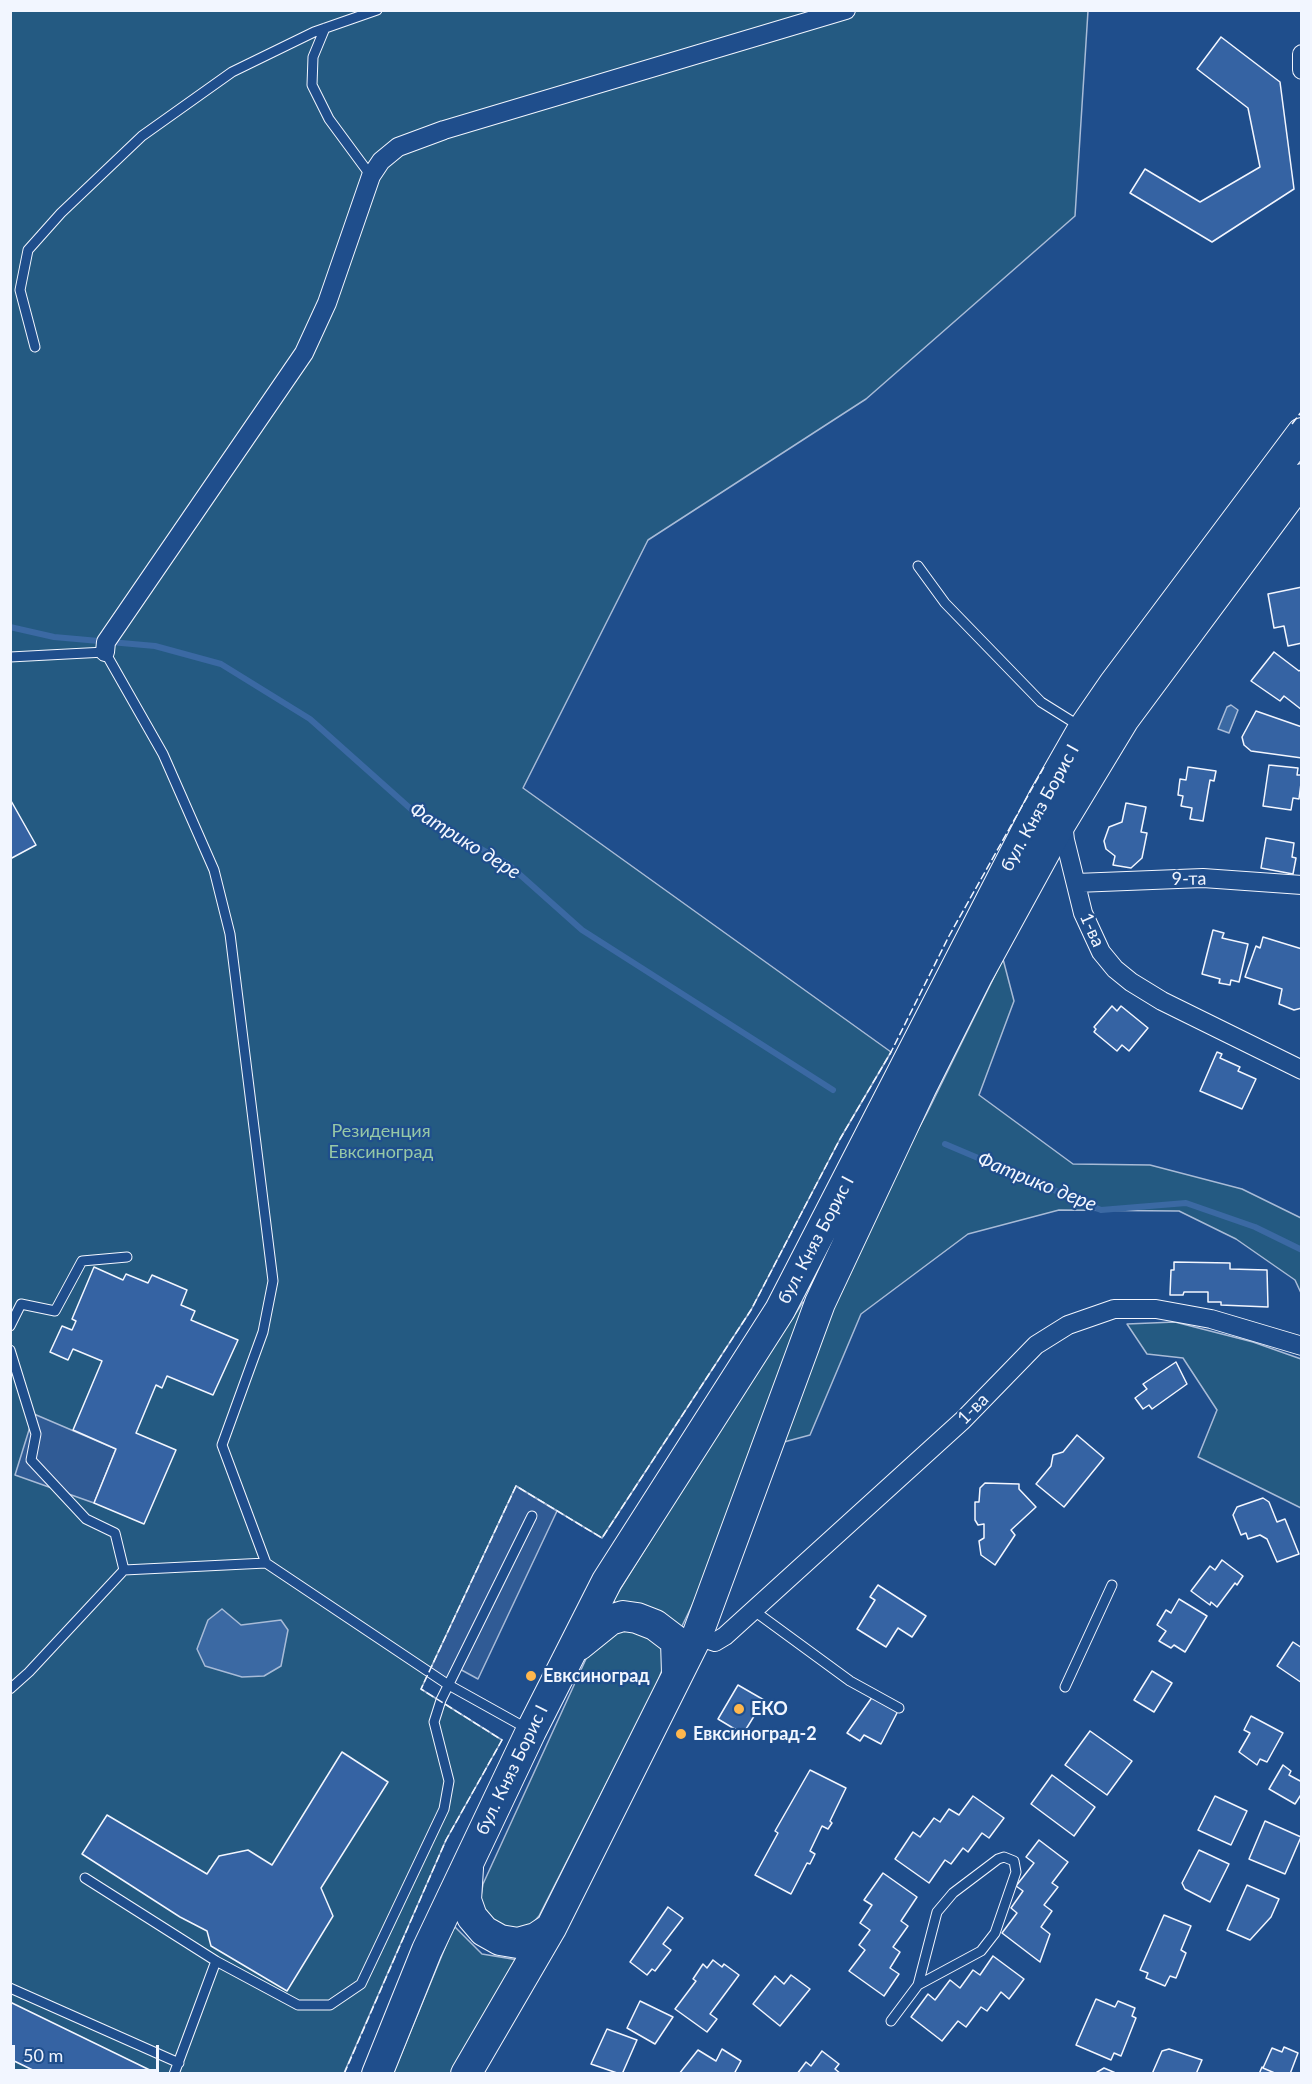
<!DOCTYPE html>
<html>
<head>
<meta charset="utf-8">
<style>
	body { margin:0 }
	#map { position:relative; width:1312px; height:2084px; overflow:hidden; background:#1f4e8c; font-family:Lato,sans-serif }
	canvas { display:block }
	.frame { position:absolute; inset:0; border:12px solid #f2f6ff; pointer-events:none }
	.scale { position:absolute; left:12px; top:2045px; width:147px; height:27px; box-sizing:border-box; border:3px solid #f2f6ff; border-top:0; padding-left:8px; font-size:18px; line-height:21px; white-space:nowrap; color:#f2f6ff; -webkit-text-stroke:4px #1f4e8c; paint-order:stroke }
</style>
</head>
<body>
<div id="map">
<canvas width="1312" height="2084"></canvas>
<div class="frame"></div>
<div class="scale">50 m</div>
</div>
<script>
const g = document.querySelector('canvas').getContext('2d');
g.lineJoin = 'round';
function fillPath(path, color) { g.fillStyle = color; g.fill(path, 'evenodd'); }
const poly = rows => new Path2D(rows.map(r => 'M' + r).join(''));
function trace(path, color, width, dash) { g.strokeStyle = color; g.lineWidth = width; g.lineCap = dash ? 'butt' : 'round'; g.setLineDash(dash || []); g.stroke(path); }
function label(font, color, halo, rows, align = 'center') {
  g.font = font + ' Lato,sans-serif'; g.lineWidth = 4.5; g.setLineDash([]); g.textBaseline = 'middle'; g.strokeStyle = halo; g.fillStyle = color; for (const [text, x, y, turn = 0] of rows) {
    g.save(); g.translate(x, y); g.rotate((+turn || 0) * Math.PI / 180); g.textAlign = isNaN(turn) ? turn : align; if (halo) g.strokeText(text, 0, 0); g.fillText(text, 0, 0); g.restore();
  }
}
const green = poly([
	[11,11,1088,11,1075,216,866,399,648,540,523,788,891,1052,840,1139,751,1310,602,1538,516,1486,421,1689,502,1740,446,1840,344,2073,11,2074,11,11],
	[1003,959,1014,1001,979,1095,1073,1164,1150,1165,1242,1189,1301,1218,1301,1293,1295,1280,1236,1239,1179,1211,1059,1210,968,1234,861,1314,810,1435,784,1442,828,1315,870,1219,927,1113,1003,959],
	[803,1302,809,1306,717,1555,678,1634,615,1604,614,1599,728,1416,803,1302],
	[1175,1322,1253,1342,1301,1359,1301,1508,1198,1457,1217,1410,1183,1358,1147,1354,1127,1324,1175,1322],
	[636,1626,663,1649,664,1665,656,1686,539,1916,530,1926,503,1932,479,1908,483,1884,591,1648,601,1636,636,1626],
	[454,1926,482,1954,518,1960,452,2073,393,2074,454,1926]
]);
fillPath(green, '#245a82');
trace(green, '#a8bbd7', 1.5);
const parking = poly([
	[34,1414,116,1449,94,1503,15,1475,34,1414],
	[516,1486,557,1511,478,1679,456,1667,447,1684,429,1672,516,1486]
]);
fillPath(parking, '#305b95');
trace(parking, '#a8bbd7', 1.5);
const water = poly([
	[1231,705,1238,710,1229,733,1218,729,1227,707,1231,705],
	[222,1609,241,1625,281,1620,288,1630,281,1666,264,1676,242,1677,205,1666,197,1649,208,1620,222,1609]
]);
fillPath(water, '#3b69a3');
trace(water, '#a8bbd7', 1.5);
trace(poly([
	[10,627,54,637,155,646,221,664,310,719,412,810,508,864,582,930,833,1090],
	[945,1144,1101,1210,1186,1203,1255,1227,1302,1250]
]), '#3b69a3', 6);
const building = poly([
	[1221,37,1280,82,1294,189,1212,242,1130,193,1145,169,1200,202,1260,167,1248,108,1197,69,1221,37],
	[1302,587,1302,643,1288,646,1284,626,1274,628,1268,594,1302,587],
	[1274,652,1299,671,1302,669,1302,710,1284,696,1280,701,1251,681,1274,652],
	[1256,711,1302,727,1302,758,1251,751,1244,745,1242,737,1256,711],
	[1269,765,1298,768,1297,775,1302,775,1299,799,1293,798,1291,810,1263,806,1269,765],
	[1188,767,1216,771,1214,781,1210,780,1203,821,1190,819,1192,808,1181,806,1183,796,1178,795,1180,779,1186,780,1188,767],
	[10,799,36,845,10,859,10,799],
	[1126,803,1146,807,1141,832,1147,833,1142,858,1131,868,1113,865,1115,856,1106,849,1104,841,1109,827,1122,822,1126,803],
	[1266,838,1294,843,1292,857,1296,858,1293,874,1261,868,1266,838],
	[1213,930,1224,933,1222,938,1248,944,1239,982,1231,980,1230,985,1219,983,1220,979,1202,974,1213,930],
	[1263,937,1302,949,1302,1008,1294,1010,1279,1004,1282,989,1245,977,1256,946,1260,948,1263,937],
	[1112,1006,1117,1011,1121,1006,1148,1028,1129,1051,1122,1045,1117,1051,1094,1032,1096,1029,1094,1027,1112,1006],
	[1217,1052,1222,1054,1220,1058,1240,1067,1238,1071,1256,1079,1242,1109,1200,1091,1217,1052],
	[1174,1262,1230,1263,1230,1269,1267,1270,1268,1307,1221,1305,1221,1302,1208,1302,1208,1292,1184,1292,1183,1295,1170,1295,1171,1270,1174,1270,1174,1262],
	[94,1267,123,1280,126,1274,148,1283,152,1275,187,1290,181,1305,195,1311,191,1320,238,1340,213,1395,167,1376,162,1388,156,1385,136,1433,176,1450,144,1524,94,1503,116,1449,73,1430,102,1361,73,1349,68,1360,50,1352,62,1326,72,1330,76,1321,72,1319,94,1267],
	[1176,1362,1187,1384,1152,1409,1149,1405,1143,1409,1135,1398,1147,1389,1143,1384,1176,1362],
	[1077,1435,1104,1458,1064,1507,1036,1484,1051,1466,1053,1455,1063,1452,1077,1435],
	[985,1483,1019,1484,1019,1489,1036,1507,1011,1530,1015,1535,995,1565,981,1555,979,1541,984,1538,984,1524,978,1525,975,1520,975,1502,979,1502,980,1488,985,1483],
	[1263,1498,1269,1502,1277,1522,1285,1519,1299,1554,1277,1562,1267,1539,1260,1535,1248,1539,1246,1533,1241,1535,1233,1515,1237,1507,1263,1498],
	[1222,1560,1243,1576,1237,1585,1235,1583,1217,1607,1211,1602,1210,1605,1191,1591,1210,1566,1215,1570,1222,1560],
	[878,1585,926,1616,912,1637,898,1628,886,1647,857,1629,875,1600,870,1597,878,1585],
	[1179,1599,1207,1616,1185,1652,1174,1645,1171,1648,1159,1641,1166,1631,1157,1625,1166,1610,1171,1613,1179,1599],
	[1293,1642,1302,1648,1302,1683,1277,1666,1293,1642],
	[1152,1671,1172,1683,1154,1712,1134,1700,1152,1671],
	[738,1685,764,1700,743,1734,718,1719,738,1685],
	[873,1696,898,1711,881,1744,864,1735,860,1741,847,1733,873,1696],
	[1251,1716,1283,1733,1267,1762,1260,1759,1257,1765,1239,1752,1250,1733,1244,1730,1251,1716],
	[1090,1731,1132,1761,1107,1795,1065,1765,1090,1731],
	[342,1752,388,1782,321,1888,333,1916,287,1991,211,1946,207,1931,180,1917,82,1854,107,1815,207,1874,219,1856,248,1850,272,1865,342,1752],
	[1283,1765,1291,1771,1289,1775,1302,1782,1302,1793,1295,1804,1269,1789,1283,1765],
	[810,1770,846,1788,830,1821,832,1823,828,1829,822,1826,810,1851,815,1854,810,1864,807,1863,791,1894,755,1875,778,1833,775,1831,810,1770],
	[1052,1775,1095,1807,1074,1836,1031,1804,1052,1775],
	[973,1796,1004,1818,989,1838,982,1833,968,1852,963,1848,951,1864,945,1860,929,1883,895,1859,913,1832,920,1837,934,1818,940,1822,949,1809,959,1815,973,1796],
	[1215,1796,1247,1811,1231,1845,1198,1830,1215,1796],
	[1265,1821,1301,1837,1285,1874,1249,1859,1265,1821],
	[1039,1840,1068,1862,1052,1883,1058,1887,1044,1905,1052,1911,1041,1927,1050,1934,1040,1962,1002,1933,1017,1913,1011,1908,1023,1891,1016,1886,1034,1863,1026,1857,1039,1840],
	[1199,1850,1229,1864,1210,1902,1185,1889,1182,1883,1199,1850],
	[883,1873,917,1897,901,1921,908,1926,893,1947,900,1952,890,1968,899,1974,884,1996,849,1971,865,1950,859,1945,870,1930,860,1923,872,1905,864,1900,883,1873],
	[1247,1885,1279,1899,1271,1917,1250,1940,1227,1930,1247,1885],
	[668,1907,683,1918,663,1944,671,1950,655,1971,652,1969,647,1975,630,1962,668,1907],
	[1164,1915,1191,1926,1181,1950,1186,1953,1176,1978,1170,1976,1165,1986,1146,1978,1148,1973,1140,1970,1164,1915],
	[993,1956,1024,1979,1009,1999,1001,1992,987,2011,981,2007,966,2027,958,2021,942,2041,911,2017,928,1994,935,2000,950,1980,960,1988,973,1970,980,1975,993,1956],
	[713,1960,722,1967,724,1964,739,1975,710,2014,717,2019,707,2032,675,2009,696,1981,693,1979,703,1964,707,1968,713,1960],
	[791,1975,810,1989,780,2026,753,2004,775,1976,784,1984,791,1975],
	[1096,1999,1115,2007,1118,2001,1135,2008,1132,2016,1136,2018,1121,2056,1114,2053,1111,2060,1076,2045,1096,1999],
	[640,2001,673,2017,655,2044,627,2028,640,2001],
	[10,2002,158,2074,41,2074,10,2059,10,2002],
	[607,2029,637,2040,623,2072,620,2074,591,2064,607,2029],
	[1284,2047,1298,2053,1290,2074,1277,2074,1263,2068,1272,2048,1282,2052,1284,2047],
	[722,2049,741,2061,734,2074,679,2074,698,2050,716,2061,722,2049],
	[1169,2049,1202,2060,1196,2074,1152,2074,1162,2051,1169,2049],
	[822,2051,839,2064,835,2069,841,2074,797,2074,806,2062,811,2066,822,2051],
	[1262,2067,1263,2068,1277,2074,1259,2074,1262,2067],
	[1104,2068,1118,2074,1094,2074,1104,2068]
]);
fillPath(building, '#3563a3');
trace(building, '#f2f6ff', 1.5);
const service = poly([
	[325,28,313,57,312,85,329,119,371,176],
	[35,347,20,290,28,250,61,213,142,136,232,72,314,32,377,10],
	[918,566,945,603,1041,702,1081,727],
	[10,657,105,652,163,754,214,870,230,934,273,1281,263,1332,222,1445,266,1563],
	[10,1326,21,1304,55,1311,82,1261,127,1257],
	[10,1350,36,1434,31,1460,86,1519,115,1533,124,1570],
	[753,1610,850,1681,899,1708],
	[1065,1687,1112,1585],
	[10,1689,29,1672,124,1570,266,1563,447,1684,526,1728],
	[85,1878,216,1961,298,2005,330,2005,361,1984,444,1809,449,1781,434,1722,441,1700,532,1516],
	[10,1988,179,2063],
	[891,2021,918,1985,937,1912,953,1893,998,1859,1004,1857,1014,1861,1016,1872,995,1933,981,1951,918,1985],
	[174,2074,216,1961]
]);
const minor = poly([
	[1302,54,1302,70],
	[105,652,106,642,304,353,327,303,371,176,381,161,398,147,444,130,846,10],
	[1063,823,1065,840,1083,913,1101,952,1115,969,1131,982,1162,1001,1302,1070],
	[1076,883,1203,878,1302,885],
	[697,1636,715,1642,725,1636,963,1420,1036,1345,1068,1325,1114,1309,1156,1309,1211,1319,1302,1346]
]);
const trunk = poly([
	[579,1645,610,1620,623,1616,637,1618,655,1625,676,1641,677,1674],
	[468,1868,466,1900,472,1917,484,1931,500,1940,518,1943,536,1938,551,1928],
	[377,2074,427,1950,531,1731,607,1581,780,1310,1043,799,1083,729,1114,684,1302,433],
	[466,2074,551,1928,697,1636,820,1303,921,1088,977,976,1058,828,1124,719,1302,479]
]);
trace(service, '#f2f6ff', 11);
trace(minor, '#f2f6ff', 20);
trace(trunk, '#f2f6ff', 32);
trace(service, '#1f4e8c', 9);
trace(minor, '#1f4e8c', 18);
trace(trunk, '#1f4e8c', 30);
trace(poly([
	[1292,424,1302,411],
	[344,2074,446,1840,502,1740,421,1689,516,1486,602,1538,751,1310,840,1139,891,1052,949,936,1044,767]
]), '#f2f6ff', 1.5, [8, 3]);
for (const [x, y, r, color] of [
	[531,1676,6,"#ffb74d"],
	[739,1709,6,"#ffb74d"],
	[681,1734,6,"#ffb74d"]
]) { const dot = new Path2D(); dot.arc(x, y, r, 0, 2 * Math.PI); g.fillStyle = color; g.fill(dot); trace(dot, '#1f4e8c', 2); }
label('18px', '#f2f6ff', '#1f4e8c', [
	["бул. Княз Борис I",1040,808,-61],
	["9-та",1189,879,-1],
	["1-ва",1092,930,66],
	["бул. Княз Борис I",816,1240,-62],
	["1-ва",973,1409,-45],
	["бул. Княз Борис I",512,1770,-64]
]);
label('18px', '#97c8a6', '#1f4e8c', [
	["Резиденция",381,1131],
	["Евксиноград",381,1152]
]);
label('bold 18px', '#f2f6ff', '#1f4e8c', [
	["Евксиноград",543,1676],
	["ЕКО",751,1709],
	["Евксиноград-2",693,1734]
], 'left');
label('italic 20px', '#f2f6ff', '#1f4e8c', [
	["Фатрико дере",465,841,32],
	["Фатрико дере",1037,1182,22]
]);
</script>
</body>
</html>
